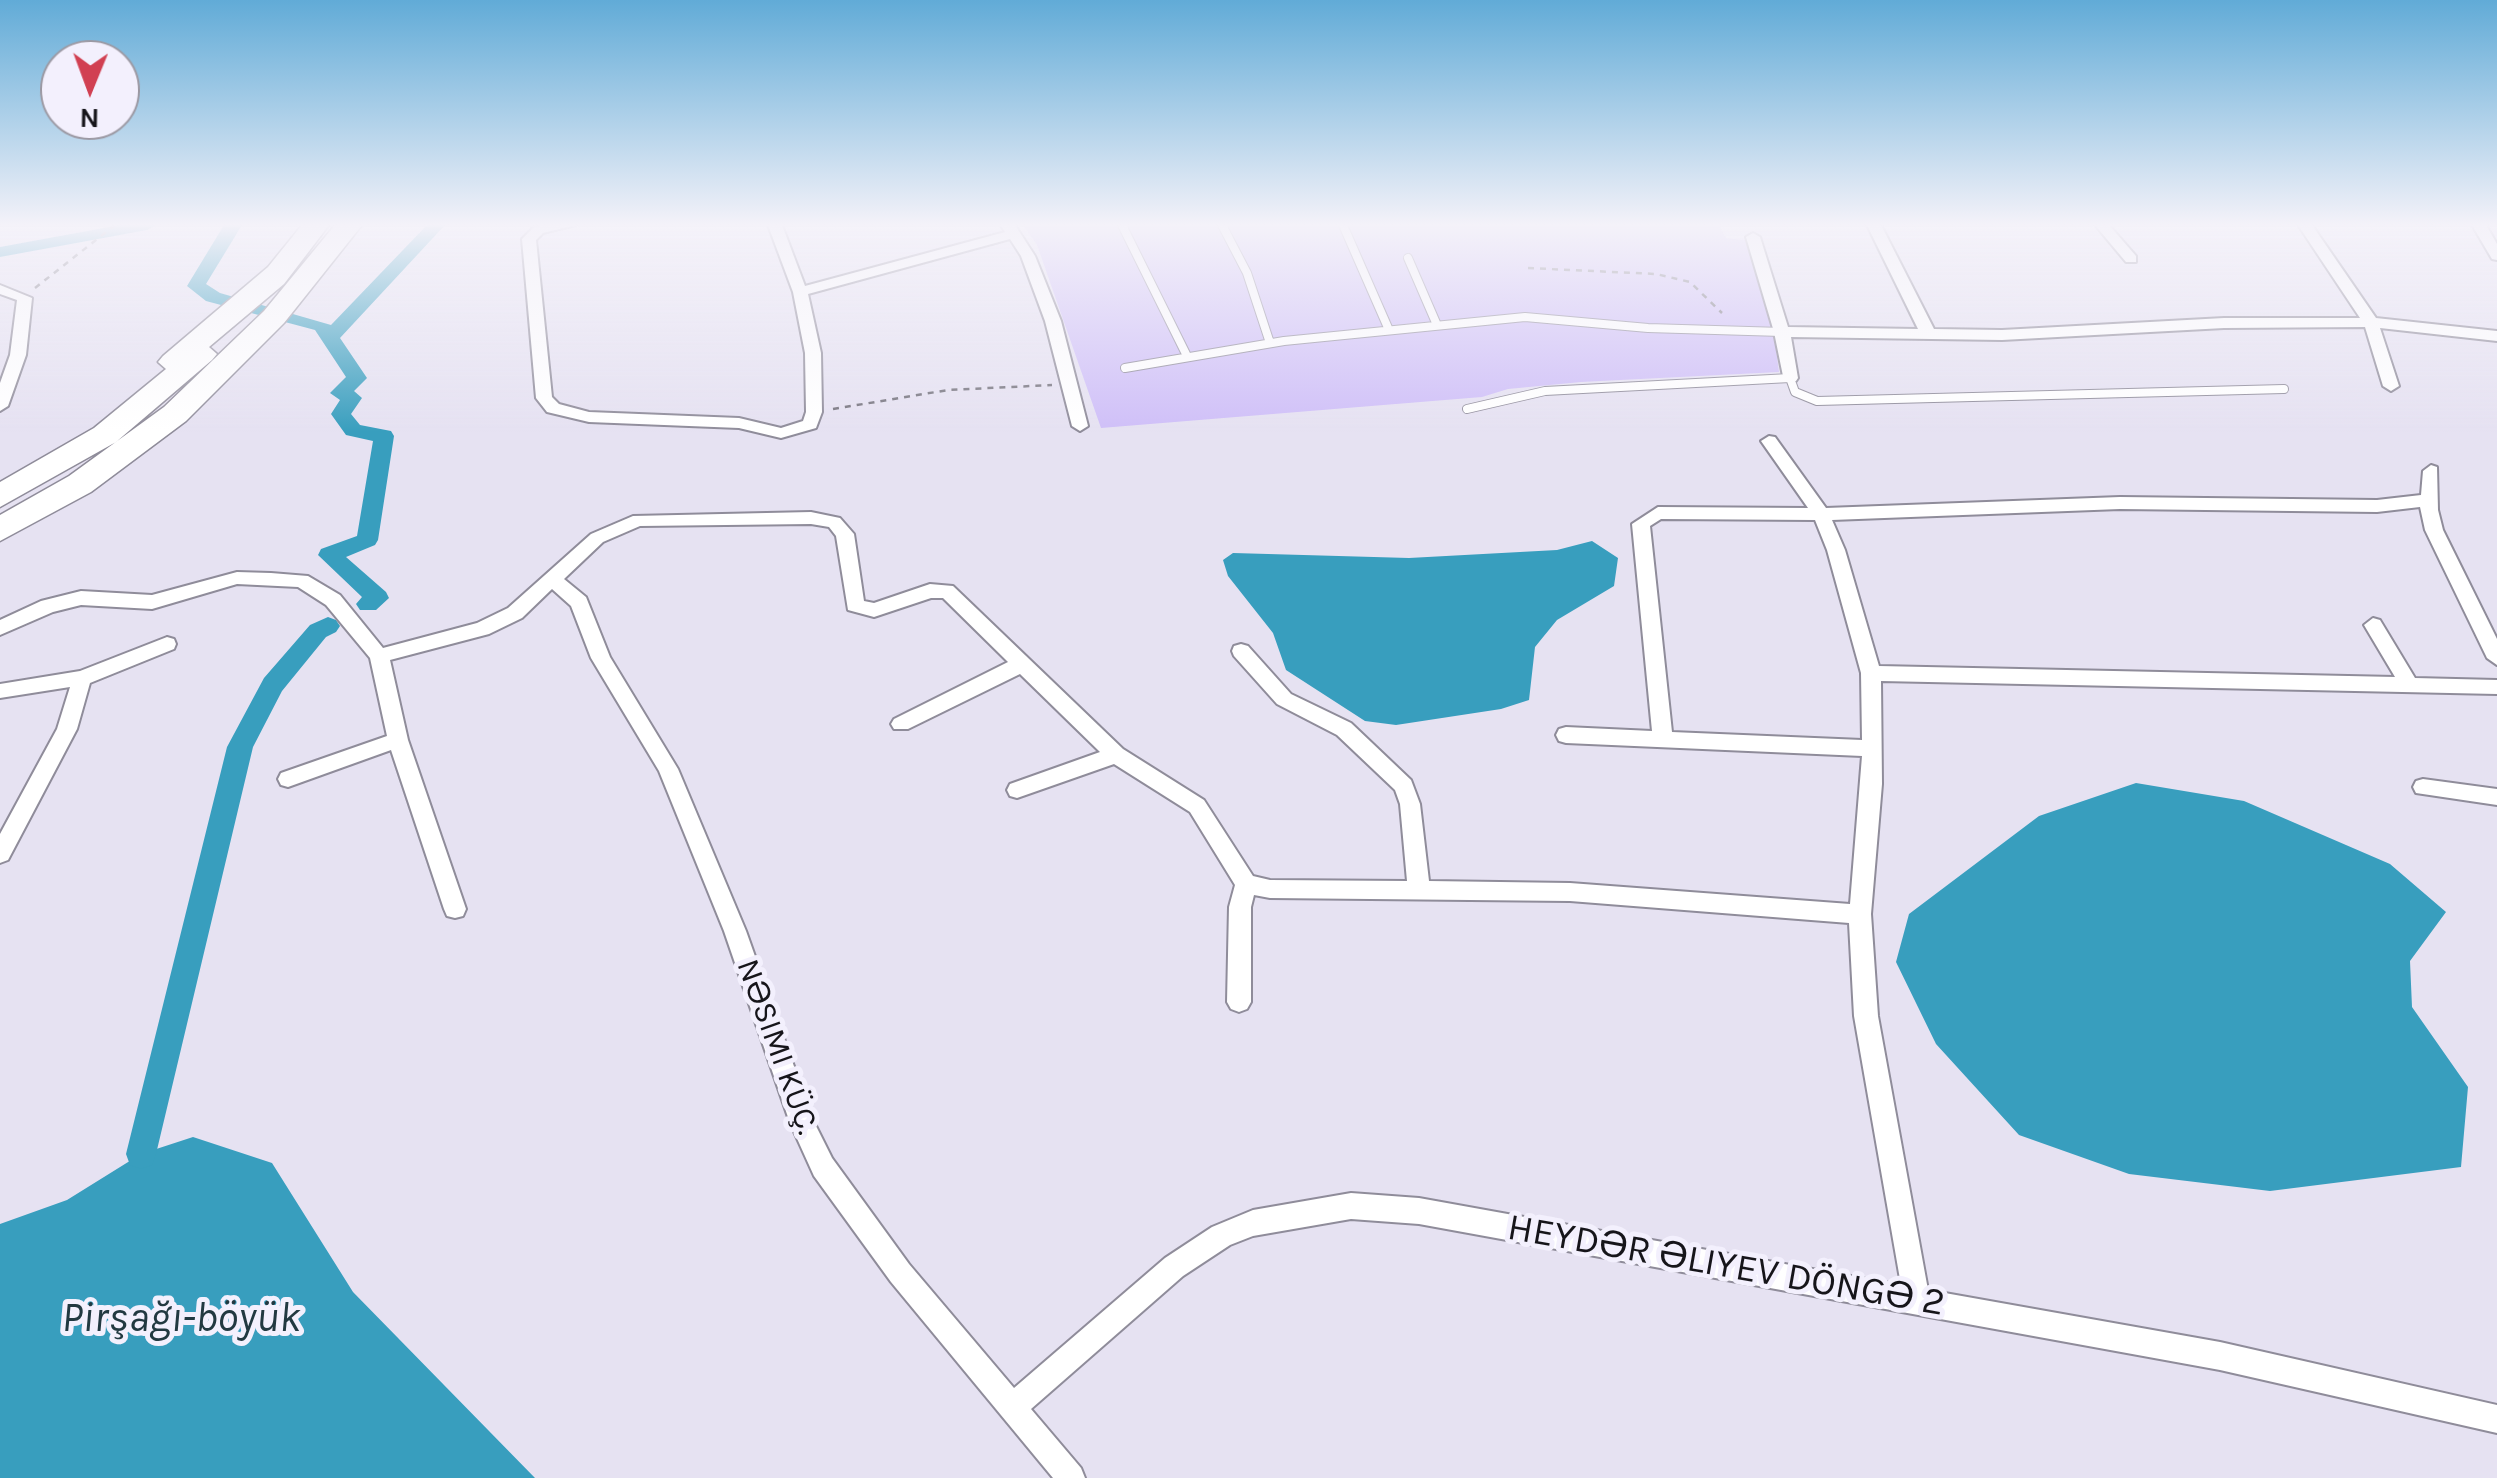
<!DOCTYPE html>
<html>
<head>
<meta charset="utf-8">
<style>
	body { margin:0 }
	#map { position:relative; width:2497px; height:1478px; overflow:hidden; background:#e6e2f2; font-family:Karla,sans-serif }
	canvas { display:block }
	.north { position:absolute; left:40px; top:40px; width:100px; height:100px; box-sizing:border-box; background:#f3f0fd; border:2px solid #9b98a2; border-radius:50%; rotate:181deg; font-size:28px; font-weight:700; line-height:40px; text-align:center; color:#16151a }
	.north::after { content:''; display:block; margin:auto; width:35px; height:45px; background:#d14052; clip-path:polygon(50% 0,100% 100%,50% 72%,0 100%) }
</style>
</head>
<body>
<div id="map">
<canvas width="2497" height="1478"></canvas>
<div class="north">N</div>
</div>
<script>
const g = document.querySelector('canvas').getContext('2d');
g.lineJoin = 'round';
function fillPath(path, color) { g.fillStyle = color; g.fill(path, 'evenodd'); }
const poly = rows => new Path2D(rows.map(r => 'M' + r).join(''));
function trace(path, color, width, dash) { g.strokeStyle = color; g.lineWidth = width; g.lineCap = dash ? 'butt' : 'round'; g.setLineDash(dash || []); g.stroke(path); }
function label(font, color, halo, rows, align = 'center') {
  g.font = font + ' Karla,sans-serif'; g.lineWidth = 10; g.setLineDash([]); g.textBaseline = 'middle'; g.strokeStyle = halo; g.fillStyle = color; for (const [text, x, y, turn = 0] of rows) {
    g.save(); g.translate(x, y); g.rotate((+turn || 0) * Math.PI / 180); g.textAlign = isNaN(turn) ? turn : align; if (halo) g.strokeText(text, 0, 0); g.fillText(text, 0, 0); g.restore();
  }
}
fillPath(poly([
	[1023,225,1719,225,1726,238,1745,240,1773,326,1779,372,1581,382,1508,389,1482,397,1101,428,1037,245]
]), '#cfbff8');
fillPath(poly([
	[1592,541,1618,558,1614,586,1557,620,1535,647,1529,700,1501,709,1396,725,1365,721,1286,670,1273,633,1228,576,1223,560,1233,553,1409,558,1557,550],
	[2136,783,2244,801,2390,864,2446,912,2410,961,2412,1007,2468,1087,2461,1167,2270,1191,2129,1174,2019,1135,1936,1044,1896,962,1909,914,2039,816],
	[193,1137,272,1163,353,1292,535,1478,0,1478,0,1224,67,1200,141,1154]
]), '#389ebe');
fillPath(poly([
	[120,225,156,225,147,230,0,257,0,247,120,225],
	[224,225,242,225,206,284,220,293,331,325,427,225,445,225,340,338,367,378,354,391,362,398,351,414,360,425,391,431,394,436,378,540,375,545,346,557,386,592,389,598,376,610,360,610,356,604,362,597,318,555,321,549,357,536,373,441,346,435,331,414,340,400,330,393,346,377,315,330,206,301,187,286,224,225],
	[328,617,336,620,340,626,336,632,326,637,282,691,253,747,156,1154,152,1165,141,1169,130,1165,126,1154,227,747,264,678,310,625,328,617]
]), '#389ebe');
const lane = poly([
	[1122,225,1186,354],
	[1222,225,1247,273,1270,343],
	[1343,225,1389,330],
	[1408,258,1437,325],
	[1125,368,1284,341,1525,317,1648,328,1782,332],
	[1467,409,1545,391,1790,378,1795,392,1817,401,2284,389]
]);
const street = poly([
	[546,225,576,225,543,233,536,240,552,397,559,404,589,412,739,418,781,428,803,421,806,412,805,353,793,292,768,225,782,225,805,286,1005,232,1001,225,1015,225,1035,256,1061,321,1088,426,1080,431,1072,426,1045,321,1021,256,1010,239,808,294,821,353,822,412,816,428,781,438,739,428,589,422,547,412,536,398,522,239,534,227,546,225],
	[1867,225,1881,225,1934,329,2002,330,2224,318,2360,318,2298,225,2312,225,2376,318,2497,331,2497,341,2380,328,2399,386,2391,391,2383,386,2365,327,2224,328,2002,340,1791,337,1798,378,1796,381,1784,381,1774,332,1746,237,1753,233,1760,237,1788,327,1918,329,1867,225],
	[2095,225,2109,225,2136,256,2136,262,2126,262,2095,225],
	[2472,225,2486,225,2497,244,2497,260,2492,259,2472,225],
	[0,285,32,298,26,355,8,406,0,411,0,383,10,355,17,300,0,294,0,285],
	[1769,436,1775,437,1826,508,2120,497,2377,500,2421,495,2423,471,2431,465,2437,467,2438,510,2443,530,2497,639,2497,665,2487,658,2425,530,2420,507,2377,512,2120,509,1832,520,1845,550,1879,666,2395,677,2364,625,2373,618,2380,620,2415,678,2497,680,2497,694,1881,681,1882,784,1871,914,1878,1016,1928,1290,2220,1342,2497,1405,2497,1433,2220,1370,1419,1224,1351,1219,1253,1236,1230,1245,1183,1276,1031,1409,1081,1468,1085,1478,1053,1478,891,1282,814,1176,790,1123,724,931,659,771,591,658,571,606,552,589,522,618,489,634,390,660,408,740,466,909,463,916,455,918,447,916,444,909,391,750,288,787,281,785,278,779,281,773,387,736,370,658,326,605,298,587,237,584,152,609,81,605,53,612,0,635,0,620,41,601,81,591,152,595,237,572,271,573,308,576,340,595,383,648,477,623,508,608,591,534,633,516,811,512,840,518,854,534,864,601,874,603,930,584,953,586,1123,749,1204,800,1253,876,1270,880,1407,881,1400,804,1395,790,1337,735,1277,704,1234,656,1232,651,1234,646,1241,644,1248,646,1291,694,1351,723,1411,780,1420,804,1429,881,1570,883,1850,904,1862,756,1566,743,1559,741,1556,735,1559,729,1566,727,1652,731,1632,524,1658,507,1808,508,1761,441,1769,436],
	[1661,519,1815,520,1827,550,1861,673,1862,740,1672,732,1650,526,1661,519],
	[811,524,829,527,836,536,848,610,874,617,931,598,943,598,1008,662,894,719,891,724,894,729,908,729,1020,674,1100,752,1010,784,1007,790,1010,796,1017,798,1114,764,1190,812,1235,885,1229,907,1227,1002,1231,1009,1239,1012,1247,1009,1251,1002,1251,907,1254,895,1270,898,1570,901,1849,923,1854,1016,1901,1285,1419,1198,1351,1193,1253,1210,1212,1227,1165,1258,1014,1388,909,1264,832,1158,813,1120,746,931,678,769,610,657,586,597,564,579,603,542,640,526,811,524],
	[167,637,174,639,176,644,174,649,90,683,77,729,8,860,0,863,0,834,57,729,70,687,0,698,0,684,80,671,167,637],
	[2423,779,2497,789,2497,805,2416,793,2413,787,2416,781,2423,779]
]);
const highway = poly([
	[302,225,329,225,284,284,209,347,217,354,212,360,116,442,0,507,0,482,94,428,166,369,158,362,163,356,268,267,302,225],
	[335,225,362,225,284,323,186,421,91,492,0,541,0,515,69,476,164,407,264,311,335,225]
]);
trace(lane, '#8f8c9a', 10);
trace(street, '#8f8c9a', 4);
trace(highway, '#8f8c9a', 3);
trace(poly([
	[1528,268,1656,274,1690,282,1722,313],
	[35,288,115,225],
	[833,409,948,390,1052,385]
]), '#77757f', 2.5, [6, 6]);
trace(lane, '#fff', 8);
fillPath(street, '#fff');
fillPath(highway, '#fff');
const sky = g.createLinearGradient(0, 0, 0, 432);
sky.addColorStop(0, '#61abd7');
sky.addColorStop(0.52, '#f4f2f9');
sky.addColorStop(1, '#f4f2f900');
g.fillStyle = sky;
g.fillRect(0, 0, 2497, 432);
label('32px', '#16151a', '#f3f0fd', [
	["NƏSIMI KÜÇ.",777,1047,70]
]);
label('38px', '#16151a', '#f3f0fd', [
	["HEYDƏR ƏLIYEV DÖNGƏ 2",1726,1266,10]
]);
label('italic 42px', '#223941', '#f3f0fd', [
	["Pirşağı-böyük",181,1319]
]);
</script>
</body>
</html>
